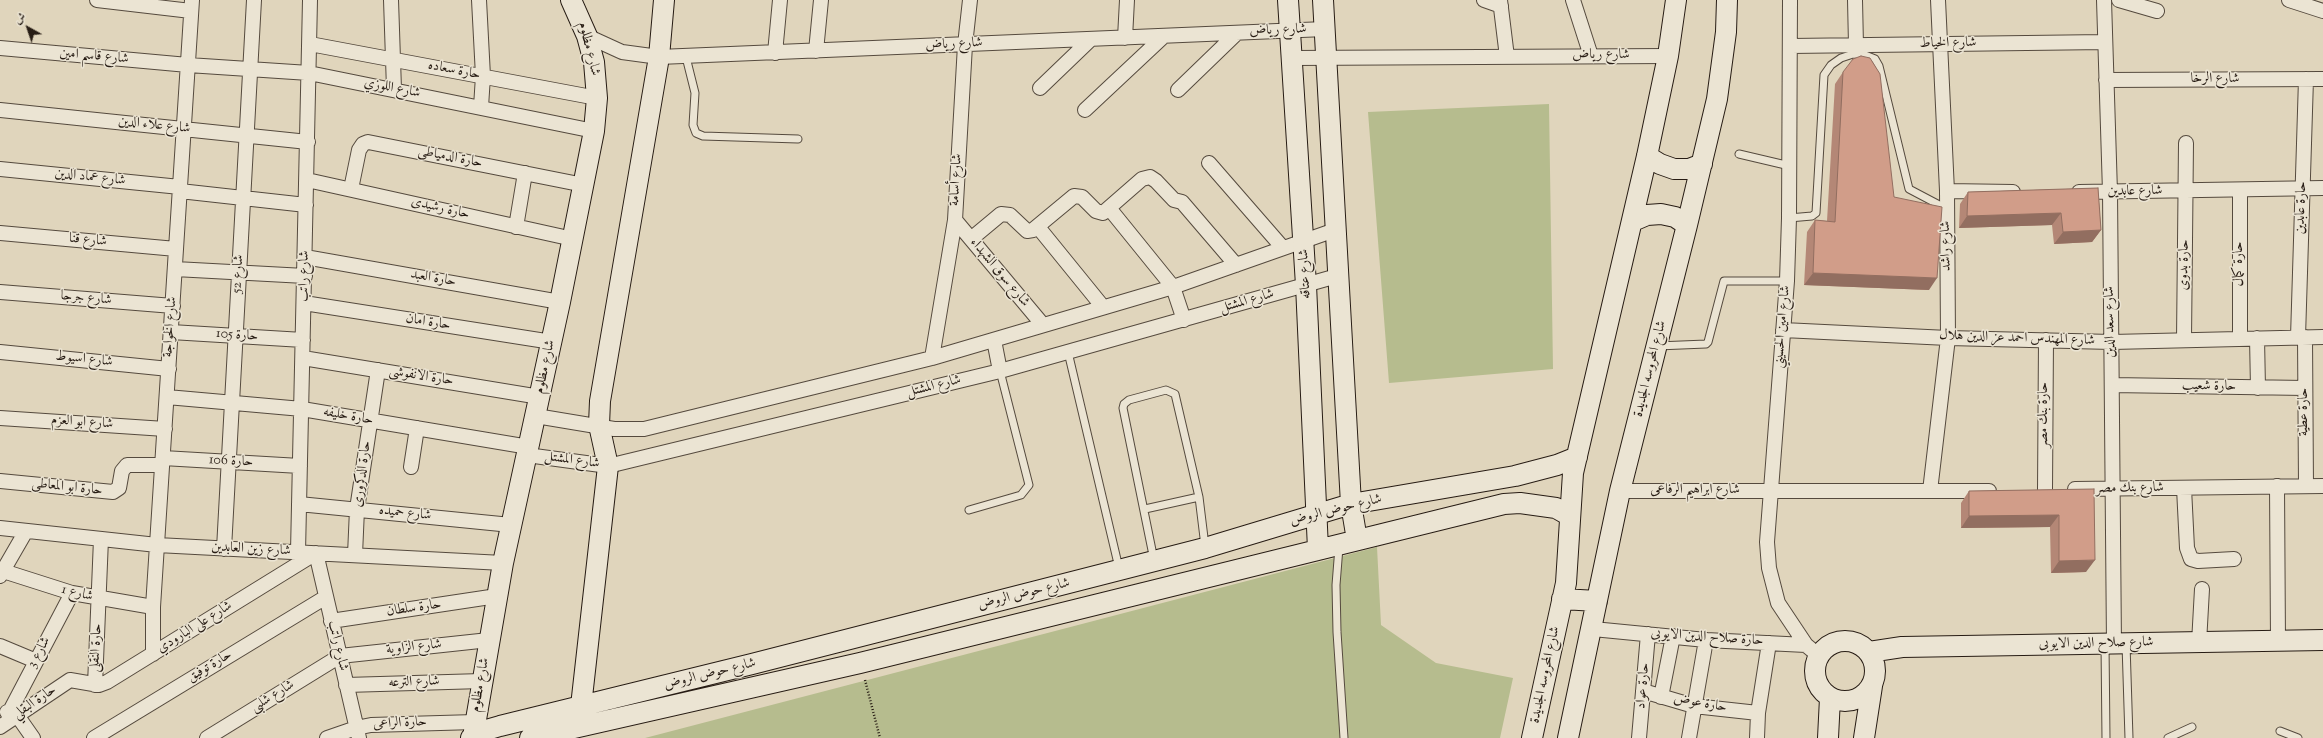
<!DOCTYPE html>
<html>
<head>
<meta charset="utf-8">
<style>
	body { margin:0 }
	#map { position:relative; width:2323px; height:738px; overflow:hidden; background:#e0d5bc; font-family:"Sorts Mill Goudy",Amiri,serif }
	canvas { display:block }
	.north { position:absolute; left:8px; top:8px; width:40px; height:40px; -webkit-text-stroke:3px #ebe4d3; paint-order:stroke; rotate:320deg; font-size:11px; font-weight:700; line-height:16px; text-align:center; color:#271c14 }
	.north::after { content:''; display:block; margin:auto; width:14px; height:18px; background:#271c14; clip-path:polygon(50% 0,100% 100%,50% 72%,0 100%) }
</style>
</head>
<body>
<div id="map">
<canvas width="2323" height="738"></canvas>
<div class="north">ش</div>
</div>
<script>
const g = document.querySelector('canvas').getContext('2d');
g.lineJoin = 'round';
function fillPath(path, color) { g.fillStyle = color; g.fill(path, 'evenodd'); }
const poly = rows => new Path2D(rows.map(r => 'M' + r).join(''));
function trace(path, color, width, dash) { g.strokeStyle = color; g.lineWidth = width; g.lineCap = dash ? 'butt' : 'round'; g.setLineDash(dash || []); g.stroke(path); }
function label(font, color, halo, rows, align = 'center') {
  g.font = font + ' "Sorts Mill Goudy",Amiri,serif'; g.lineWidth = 3; g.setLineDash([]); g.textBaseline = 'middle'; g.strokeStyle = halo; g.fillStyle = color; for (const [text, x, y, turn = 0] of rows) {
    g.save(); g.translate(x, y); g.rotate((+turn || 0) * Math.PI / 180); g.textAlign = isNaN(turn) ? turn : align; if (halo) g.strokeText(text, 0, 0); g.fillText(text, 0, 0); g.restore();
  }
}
fillPath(poly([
	[1549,104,1553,369,1389,383,1368,112],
	[1377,547,1381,625,1436,663,1513,678,1500,738,645,738]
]), '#b6bc8e');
const lane = poly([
	[686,57,695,93,693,125,696,133,703,136,798,139],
	[1739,154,1790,166],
	[1789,218,1812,216,1816,213,1824,75,1831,65,1841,58,1853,54,1865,55,1875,59,1879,66,1909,189,1947,209],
	[1657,346,1706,344,1708,342,1724,281,1787,281],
	[1068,352,1119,568],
	[1145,509,1199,497],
	[969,510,1021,495,1029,485,1000,371],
	[1339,547,1336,585,1337,632,1344,738],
	[1154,560,1123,408,1124,404,1129,400,1166,390,1175,394,1199,497,1205,546],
	[2105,644,2106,738],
	[2126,644,2129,738],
	[2280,731,2298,738],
	[2168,738,2192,727]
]);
const street = poly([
	[97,0,191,11],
	[391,0,394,89],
	[479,0,483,76,481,107],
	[1484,0,1501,6],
	[1500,0,1507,57],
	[1573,0,1591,56],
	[1790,0,1789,218,1787,281,1767,542,1769,568,1778,603,1806,645],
	[1855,0,1856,45],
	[2104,0,2110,192,2114,644],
	[2119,0,2157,11],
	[2289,0,2323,11],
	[587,36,622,52,659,57,1325,29],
	[1125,38,1127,0],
	[310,44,597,98],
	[1791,46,2105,42],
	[0,48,188,65,309,73,594,131],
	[816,51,821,0],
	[775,53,780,0],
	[1293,58,1668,56],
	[2106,80,2323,79],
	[1040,88,1091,39],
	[1178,90,1237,33],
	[0,110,308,142],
	[1085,110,1164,36],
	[1209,163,1283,248],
	[0,169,180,187],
	[307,180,573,239],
	[351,189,359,150,363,144,368,142,584,185],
	[180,191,306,205],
	[1947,191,2013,192],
	[2079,192,2323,188],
	[1109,208,1173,287,1184,320],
	[955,220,1043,325],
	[516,227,525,173],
	[1038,227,1103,307],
	[0,233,176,249],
	[971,239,1001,214,1010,215,1027,231,1033,230,1074,196,1082,197,1096,211,1103,213,1142,179,1150,177,1156,181,1174,200,1182,202,1236,265],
	[305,257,560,302],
	[175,269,305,276],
	[0,292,173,306],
	[304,303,552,342],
	[1783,330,1948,338,2112,342,2323,337],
	[171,332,303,340],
	[2298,337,2306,79],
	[2305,337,2306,486],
	[2257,338,2258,388],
	[2240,339,2240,190],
	[994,340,1000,371],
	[2184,340,2186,143],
	[0,352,169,369],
	[303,358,540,397],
	[932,358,955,220,965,45,970,0],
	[2112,385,2305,388],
	[167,397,302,409,529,447],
	[536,416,614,429,644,429,932,358,1173,287,1335,230],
	[0,418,165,429],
	[527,455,608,466,1000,371,1337,276],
	[163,458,300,466],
	[411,467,417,428],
	[0,481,113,492,119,488,122,471,127,465,162,465],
	[2277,486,2278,641],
	[2184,488,2187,548,2191,559,2198,561,2234,559],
	[2075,489,2323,486],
	[2045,490,2046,340],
	[1620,491,1989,491],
	[1930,491,1948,338,1947,191,1938,0],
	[299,504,511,525],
	[0,528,157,545,503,563],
	[224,549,254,0],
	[298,552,310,0],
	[355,555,357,509,378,370],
	[3,571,72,593,153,607],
	[0,576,26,531],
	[331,621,497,596],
	[1593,629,1706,640,1806,645,1818,655],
	[2199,643,2202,589],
	[0,646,36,661],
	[153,654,153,607,192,0],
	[95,685,101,539],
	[346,685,482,681],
	[1643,691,1694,706,1758,713],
	[1661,697,1673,636],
	[7,712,19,718,33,738],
	[9,713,72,593],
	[0,727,70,680,99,685,107,682,316,553,359,738],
	[94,738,326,597],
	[207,738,340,656,489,640],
	[327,738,356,728,371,725,475,722],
	[1639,738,1648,634],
	[1689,738,1706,640],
	[1757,738,1758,713,1769,643]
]);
const secondary = poly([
	[1288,0,1306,285,1318,549],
	[1323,0,1351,504,1357,540],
	[1647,156,1660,164,1674,169,1689,169,1702,164],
	[1633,221,1647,215,1661,214,1675,217,1687,225],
	[1562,599,1597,601],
	'1815 671a30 30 0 1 1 60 0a30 30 0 1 1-60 0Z',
	[1869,652,1902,647,2323,640],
	[581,706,608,466,599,425,600,401,659,57,664,0],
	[473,737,503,563,560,302,594,131,597,98,594,62,587,36,571,0],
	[471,738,486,730,500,726,752,664,1205,548,1351,504,1515,476,1557,465,1577,457],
	[530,738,860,663,1504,504,1520,503,1556,508,1570,516],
	[1532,738,1566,583,1573,473,1647,156,1668,56,1676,0],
	[1568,738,1620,491,1687,225,1717,99,1726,32,1727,0],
	[1828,738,1830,698],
	[1864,738,1872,686]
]);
trace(lane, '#554a3e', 9);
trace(street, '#554a3e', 16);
trace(secondary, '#271c14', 22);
trace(poly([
	[865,680,880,738]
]), '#271c14', 2.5, [1, 2]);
trace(lane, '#ebe4d3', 7);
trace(street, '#ebe4d3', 14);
trace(secondary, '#ebe4d3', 20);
fillPath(poly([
	[1843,72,1894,197,1929,290,1804,285,1807,232,1815,220,1827,221,1835,84],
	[2098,188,2101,230,2092,242,2054,244,2052,225,1959,228,1960,204,1968,192],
	[2094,489,2086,572,2051,573,2050,527,1961,528,1961,503,1969,491]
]), '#b48776');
fillPath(poly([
	[2061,213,2052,225,1959,228,1967,216],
	[2101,230,2092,242,2054,244,2063,232],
	[1813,273,1937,278,1929,290,1804,285],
	[2059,515,2050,527,1961,528,1969,516],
	[2095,560,2086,572,2051,573,2059,561]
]), '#926e60');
const building = poly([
	[1861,56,1870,58,1880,74,1894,197,1942,207,1937,278,1813,273,1815,220,1835,222,1843,72,1853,59,1861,56],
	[2098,188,2101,230,2063,232,2061,213,1967,216,1968,192,2098,188],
	[2094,489,2095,560,2059,561,2059,515,1969,516,1969,491,2094,489]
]);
fillPath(building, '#d19d89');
trace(building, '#926e60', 1);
label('14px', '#271c14', '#ebe4d3', [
	["شارع رياض",1278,31,-2],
	["شارع الخياط",1948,44,-1],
	["شارع رياض",954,45,-3],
	["شارع مظلوم",588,49,76],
	["شارع رياض",1601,56],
	["شارع قاسم امين",94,57,5],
	["حارة سعاده",454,71,11],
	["شارع الرخا",2215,80],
	["شارع اللوزي",392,89,11],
	["شارع علاء الدين",154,126,6],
	["حارة الدمياطى",450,158,11],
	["شارع عماد الدين",90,178,6],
	["شارع أسامة",957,180,-87],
	["شارع عابدين",2135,192,-1],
	["حارة عابدين",2302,208,-88],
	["حارة رشيدى",440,209,13],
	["شارع قنا",88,241,5],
	["شارع راشد",1947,246,-91],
	["حارة كمال",2240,264,-90],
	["حارة بدوى",2185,265,-89],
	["شارع سوق الشهداء",999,273,50],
	["شارع 52",239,274,-87],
	["شارع عتاقه",1306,274,-93],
	["شارع راتب",305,276,-89],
	["حارة العبد",433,279,10],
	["شارع جرجا",86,299,5],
	["شارع المشتل",1247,302,-16],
	["شارع سعد الدين",2111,322,-91],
	["حارة امان",428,323,9],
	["شارع الخواجة",171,327,-86],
	["شارع امين الحسيني",1783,327,-85],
	["حارة 105",237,336,4],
	["شارع المهندس احمد عز الدين هلال",2017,339,2],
	["شارع اسيوط",84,360,6],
	["شارع مظلوم",546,367,-78],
	["شارع المحروسه الجديدة",1651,369,-76],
	["حارة الانفوشى",421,377,9],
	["شارع المشتل",934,387,-14],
	["حارة شعيب",2209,387,1],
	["حارة عطية",2305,412,-90],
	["حارة بنك مصر",2045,415,-90],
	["حارة خليفه",348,417,10],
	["شارع ابو العزم",82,423,4],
	["شارع المشتل",572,461,8],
	["حارة 106",231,462,3],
	["حارة الدكرورى",363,474,-82],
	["حارة ابو المعاطى",67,488,6],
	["شارع بنك مصر",2130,489,-1],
	["شارع ابراهيم الرفاعى",1695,491],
	["شارع حوض الروض",1336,511,-14],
	["شارع حميده",405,514,6],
	["شارع زين العابدين",251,550,3],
	["شارع 1",77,594,14],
	["شارع حوض الروض",1024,595,-14],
	["حارة سلطان",414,609,-8],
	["شارع على البارودي",195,628,-32],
	["حارة صلاح الدين الايوبى",1707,638,4],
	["شارع صلاح الدين الايوبى",2096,644,-1],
	["شارع راتب",337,646,77],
	["حارة النقلى",97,648,-87],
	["شارع الزاوية",414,648,-6],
	["شارع 3",40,653,-62],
	["حارة توفيق",210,667,-31],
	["شارع حوض الروض",710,675,-14],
	["شارع المحروسه الجديدة",1546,675,-78],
	["شارع الترعه",414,683,-2],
	["شارع مظلوم",481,685,-80],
	["حارة عواد",1644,686,-85],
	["شارع شلبى",273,697,-32],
	["حارة البقلي",35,703,-34],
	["حارة عوض",1700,704,10],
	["حارة الراعى",400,724,-3]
]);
</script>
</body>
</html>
